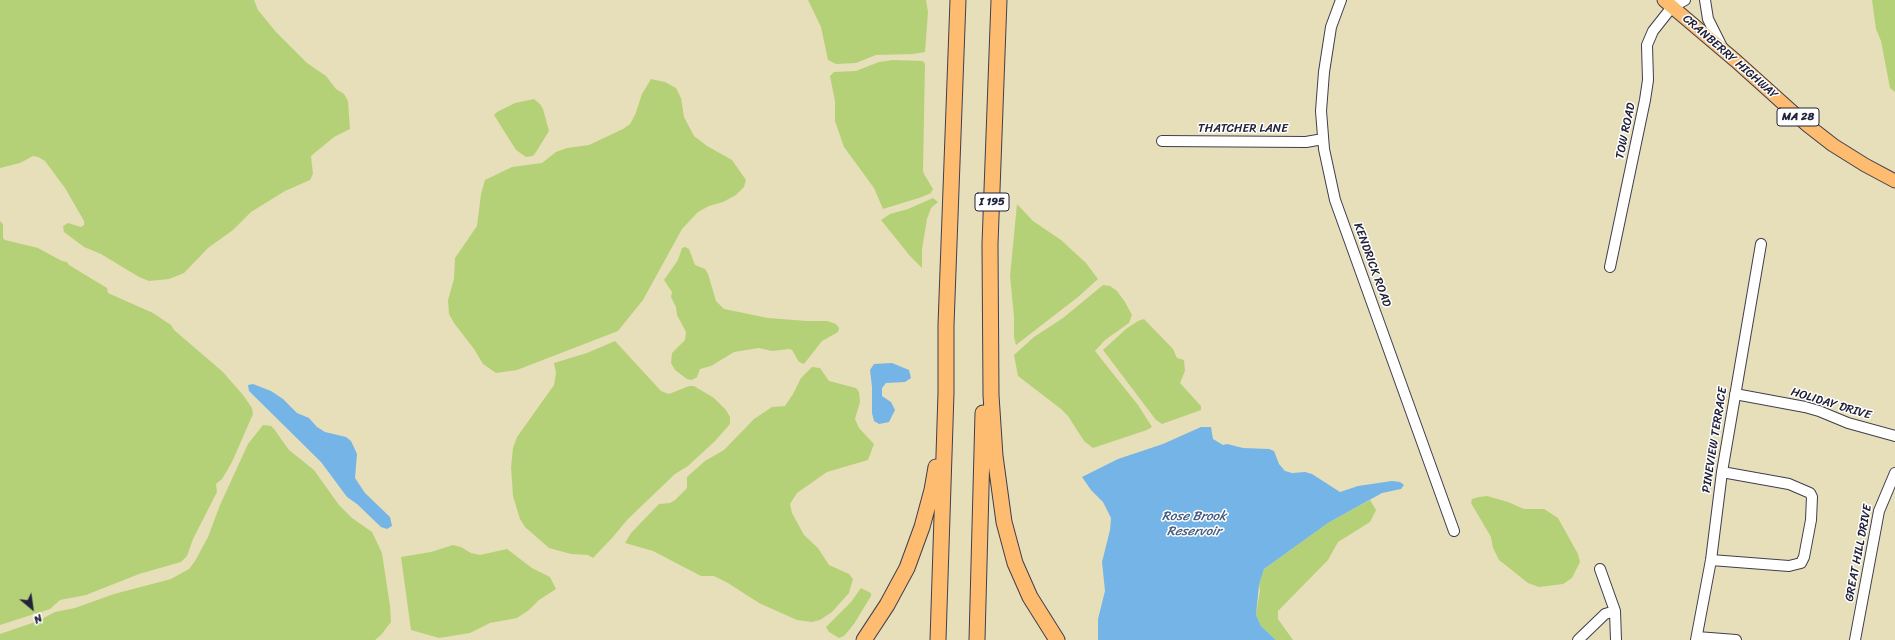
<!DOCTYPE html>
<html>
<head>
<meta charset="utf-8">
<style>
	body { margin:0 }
	#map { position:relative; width:1895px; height:640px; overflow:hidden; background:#e7dfb9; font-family:Sriracha,sans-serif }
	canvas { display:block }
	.north { position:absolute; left:12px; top:588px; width:40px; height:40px; -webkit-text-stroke:3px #fff; paint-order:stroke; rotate:151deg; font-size:11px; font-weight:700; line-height:16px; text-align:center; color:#22223b }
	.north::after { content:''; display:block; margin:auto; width:14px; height:18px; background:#22223b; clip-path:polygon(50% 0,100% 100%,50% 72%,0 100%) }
</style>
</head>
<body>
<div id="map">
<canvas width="1895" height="640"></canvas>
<div class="north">N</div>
</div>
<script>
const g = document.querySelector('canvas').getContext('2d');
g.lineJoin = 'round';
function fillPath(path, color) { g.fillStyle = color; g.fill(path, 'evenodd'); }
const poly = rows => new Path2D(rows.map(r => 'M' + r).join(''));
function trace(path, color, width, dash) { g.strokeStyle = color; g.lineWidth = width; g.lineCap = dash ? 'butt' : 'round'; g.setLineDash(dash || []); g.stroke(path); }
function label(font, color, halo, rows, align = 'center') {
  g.font = font + ' Sriracha,sans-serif'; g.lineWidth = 3; g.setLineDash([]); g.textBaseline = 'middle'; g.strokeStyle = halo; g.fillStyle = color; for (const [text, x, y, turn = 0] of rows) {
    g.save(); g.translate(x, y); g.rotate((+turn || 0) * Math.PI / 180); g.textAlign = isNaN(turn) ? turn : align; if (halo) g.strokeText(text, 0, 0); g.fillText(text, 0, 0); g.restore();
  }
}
fillPath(poly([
	[0,0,254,0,258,10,276,32,307,63,326,76,336,89,344,94,348,101,350,129,334,137,311,156,313,174,310,180,285,191,251,212,233,230,208,248,184,273,169,279,149,281,139,277,101,254,84,247,64,232,63,226,68,223,81,227,84,225,84,221,65,188,45,161,38,157,33,156,20,163,0,168],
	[808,0,926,0,928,12,925,52,913,54,876,55,856,63,836,64,828,60,821,27],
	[1872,0,1895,0,1895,92,1890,88,1881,41,1876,29],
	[893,60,923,61,925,64,923,170,924,174,933,189,931,193,922,197,883,209,874,188,844,147,835,121,835,101,830,76,834,72,856,71,879,62],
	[651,79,665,82,676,88,681,98,684,117,694,136,707,146,732,160,746,180,744,187,736,195,723,202,709,206,698,212,682,229,643,300,618,331,517,370,496,373,483,364,474,349,454,323,449,314,448,300,454,279,455,258,477,226,481,194,485,180,512,167,542,163,556,152,567,148,589,145,623,129,630,124,635,115,642,94],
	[534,99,540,104,543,109,549,131,536,152,533,156,526,157,516,150,494,115,497,112,515,103],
	[933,198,938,202,931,208,927,219,922,249,922,268,910,256,881,220,890,214,908,209],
	[1017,204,1033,221,1061,240,1086,263,1098,279,1078,297,1016,345,1014,337,1014,317,1010,276],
	[0,221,3,224,3,238,5,240,38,248,62,261,67,262,69,265,107,288,108,293,153,313,171,325,174,330,223,372,243,395,252,408,253,414,232,462,222,479,216,484,217,492,193,539,187,556,181,562,139,574,86,595,60,600,50,609,0,625],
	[685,247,689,249,695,265,705,269,708,274,716,301,724,309,768,318,807,321,827,321,836,324,839,328,838,332,822,341,804,364,799,362,792,350,789,349,772,351,759,348,734,352,711,366,700,369,697,377,692,380,687,379,675,370,671,363,672,353,685,340,686,332,677,315,676,307,671,297,672,292,664,280,678,260,682,248],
	[1103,285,1110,286,1117,291,1125,302,1132,315,1129,323,1105,340,1095,351,1138,405,1152,427,1147,430,1093,448,1084,441,1068,416,1061,409,1018,376,1014,355,1034,337,1063,318],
	[1144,319,1173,349,1177,358,1184,360,1185,371,1180,383,1201,406,1201,410,1162,424,1156,420,1103,350,1126,329,1138,321],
	[615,341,661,391,669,394,689,386,694,386,714,398,726,410,730,417,730,424,715,441,688,466,675,474,628,519,612,538,593,558,588,555,571,554,549,548,525,527,520,519,513,496,511,467,513,448,517,437,554,385,556,373,554,363,587,353],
	[812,367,820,368,829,381,856,388,859,392,860,402,855,419,859,428,874,444,868,460,827,472,797,493,790,504,792,513,804,535,818,548,829,565,849,574,853,579,849,593,832,612,820,620,812,622,797,620,759,603,728,583,714,576,701,576,653,551,625,543,631,533,659,504,670,503,675,500,687,488,687,477,705,461,724,450,754,419,772,407,785,406,793,394,801,378],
	[263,425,271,426,274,429,289,450,314,470,339,505,352,518,372,532,382,553,390,606,391,622,381,635,375,640,0,640,0,634,38,621,55,612,75,608,114,594,171,579,189,569,195,561,208,537,220,505,248,444],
	[1487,496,1508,502,1524,509,1544,509,1558,518,1578,554,1580,562,1572,578,1563,584,1539,587,1528,583,1499,560,1493,548,1491,537,1471,503,1472,499,1479,497],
	[1370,500,1376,510,1370,522,1338,542,1328,560,1278,611,1278,619,1293,640,1276,640,1261,626,1256,615,1260,590,1259,585,1264,569,1328,523],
	[453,545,461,547,471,553,480,555,507,549,532,568,550,577,556,589,539,600,529,610,517,618,490,623,470,633,439,638,411,630,401,557,431,552],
	[861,588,871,593,871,596,854,624,844,636,839,638,829,632,826,627,851,602]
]), '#b5d177');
fillPath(poly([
	[892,363,909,370,911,378,905,382,886,383,882,388,882,396,891,402,895,410,889,422,879,424,874,421,872,413,872,387,870,370,874,364],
	[253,384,271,391,283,399,297,413,309,418,317,427,325,432,346,437,351,441,357,454,355,478,365,493,390,517,392,526,387,529,381,527,357,504,347,497,321,462,249,391,248,385],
	[1201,427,1211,427,1213,439,1223,445,1227,444,1243,448,1269,449,1274,451,1279,464,1285,471,1292,473,1305,472,1312,474,1340,492,1358,486,1392,481,1400,482,1404,485,1401,489,1382,493,1328,523,1264,569,1259,585,1256,615,1261,626,1276,640,1098,640,1098,619,1105,591,1102,562,1110,530,1111,518,1103,502,1091,490,1082,477,1118,459,1163,444]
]), '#74b4e7');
const minor = poly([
	[1341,0,1331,27,1324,72,1321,111,1324,149,1335,200,1454,531],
	[1705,0,1708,19,1723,49],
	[1672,7,1685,0],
	[1162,141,1306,142,1323,139],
	[1610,267,1645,100,1648,80,1647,45,1653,31,1672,7,1675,0],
	[1735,394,1805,407,1819,411,1848,423,1895,436],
	[1711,560,1789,566,1801,563,1804,557,1811,520,1812,497,1810,493,1789,484,1722,472],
	[1600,569,1615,611,1616,640],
	[1697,637,1736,640],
	[1578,640,1605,614,1615,611],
	[1696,640,1711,560,1722,472,1761,244],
	[1855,640,1879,511,1895,473]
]);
const major = poly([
	[1664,0,1736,61,1806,124,1833,145,1865,165,1895,181]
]);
const highway = poly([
	[999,0,990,244,991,395,995,456,1004,522,1015,563,1030,597,1057,640],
	[864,640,887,605,907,568,922,527,932,490,936,467],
	[938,640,946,393,946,325,958,0],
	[977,640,983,413]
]);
trace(minor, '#403e4e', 12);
trace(major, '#403e4e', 15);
trace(highway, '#403e4e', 17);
trace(minor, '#fff', 10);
trace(major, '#fdbc70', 13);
trace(highway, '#fdbc70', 15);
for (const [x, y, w] of [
	[1798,117,42],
	[992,202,34]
]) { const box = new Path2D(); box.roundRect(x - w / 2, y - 9, w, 18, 3); g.fillStyle = '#fff'; g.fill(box); trace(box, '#22223b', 1); }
label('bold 11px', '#22223b', null, [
	["MA 28",1798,117],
	["I 195",992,202]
]);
label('12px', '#22223b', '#fff', [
	["CRANBERRY HIGHWAY",1730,57,41],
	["THATCHER LANE",1243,129],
	["TOW ROAD",1626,131,-78],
	["KENDRICK ROAD",1372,265,70],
	["HOLIDAY DRIVE",1831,404,17],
	["PINEVIEW TERRACE",1715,440,-81],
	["GREAT HILL DRIVE",1859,553,-79]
]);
label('italic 13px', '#435c80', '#fff', [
	["Rose Brook",1194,517],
	["Reservoir",1194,532]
]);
</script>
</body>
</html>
